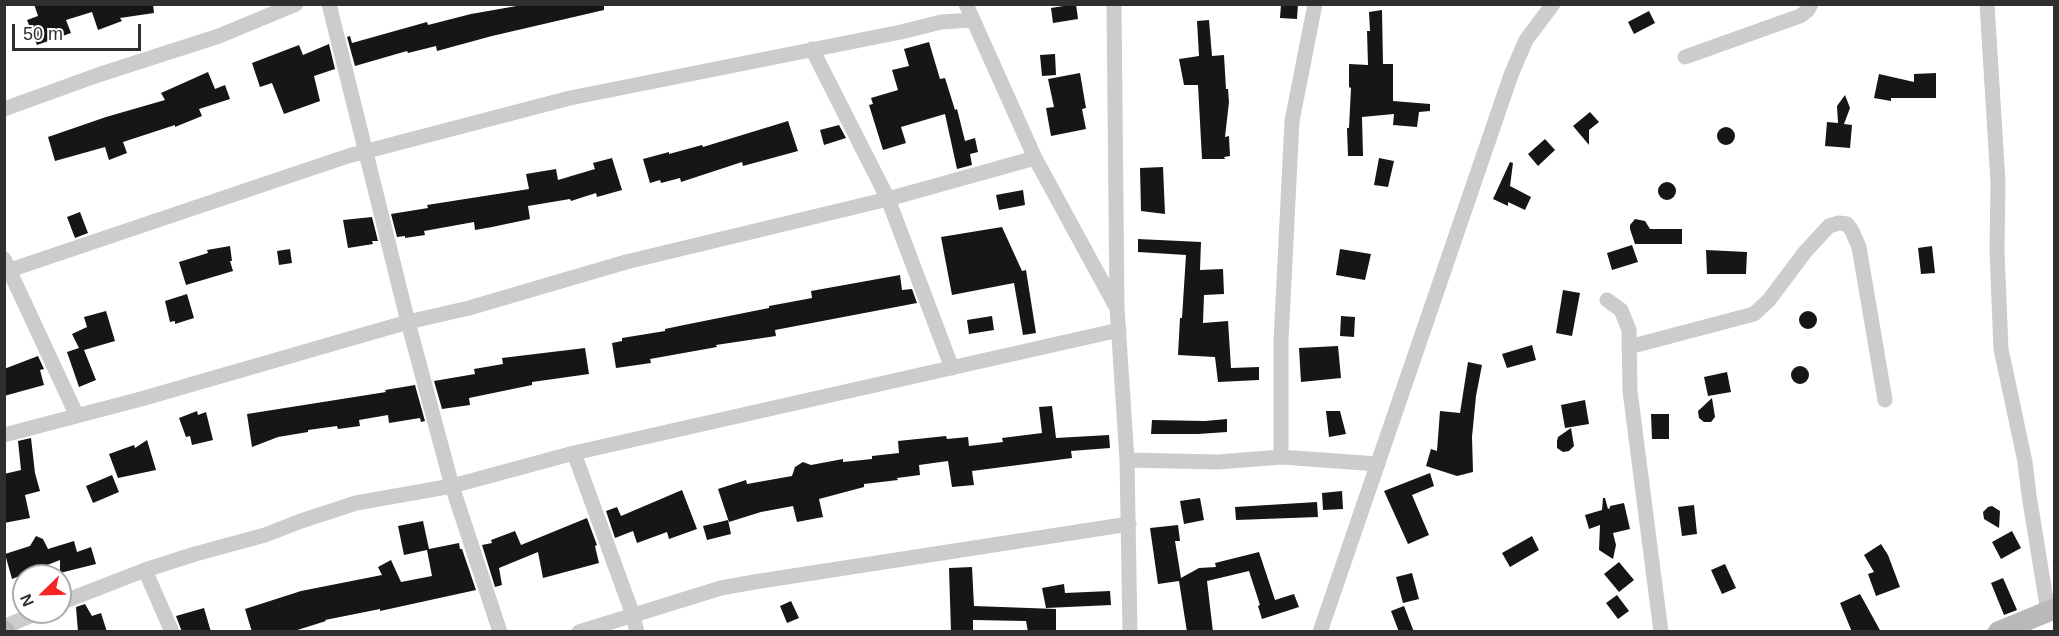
<!DOCTYPE html>
<html>
<head>
<meta charset="utf-8">
<style>
	body { margin:0 }
	#map { position:relative; width:2059px; height:636px; overflow:hidden; background:#fff; font-family:Arial,sans-serif }
	canvas { display:block }
	.frame { position:absolute; inset:0; border:6px solid #2f2f2f; pointer-events:none }
	.north { position:absolute; left:12px; top:564px; width:60px; height:60px; box-sizing:border-box; background:#fff; border:2px solid #acacac; border-radius:50%; rotate:247deg; font-size:16px; font-weight:700; line-height:24px; text-align:center; color:#2f2f2f }
	.north::after { content:''; display:block; margin:auto; width:21px; height:27px; background:#f52423; clip-path:polygon(50% 0,100% 100%,50% 72%,0 100%) }
	.scale { position:absolute; left:12px; top:24px; width:129px; height:27px; box-sizing:border-box; border:3px solid #2f2f2f; border-top:0; padding-left:8px; font-size:18px; line-height:21px; white-space:nowrap; color:#2f2f2f; -webkit-text-stroke:4px #fff; paint-order:stroke }
</style>
</head>
<body>
<div id="map">
<canvas width="2059" height="636"></canvas>
<div class="frame"></div>
<div class="north">N</div>
<div class="scale">50 m</div>
</div>
<script>
const g = document.querySelector('canvas').getContext('2d');
g.lineJoin = 'round';
function fillPath(path, color) { g.fillStyle = color; g.fill(path, 'evenodd'); }
const poly = rows => new Path2D(rows.map(r => 'M' + r).join(''));
function trace(path, color, width, dash) { g.strokeStyle = color; g.lineWidth = width; g.lineCap = dash ? 'butt' : 'round'; g.setLineDash(dash || []); g.stroke(path); }
fillPath(poly([
	[34,4,153,4,154,13,120,18,122,21,98,30,92,12,66,20,71,33,37,45,27,20,38,16],
	[528,4,604,4,604,10,492,36,437,51,436,46,408,53,407,51,355,66,347,37,350,36,352,43,427,22,428,25,471,14],
	[1076,4,1078,19,1053,23,1051,8],
	[1281,4,1298,4,1297,19,1280,18],
	[1382,10,1383,64,1393,64,1393,101,1430,104,1430,111,1419,112,1417,127,1393,125,1394,114,1362,117,1363,156,1348,156,1347,128,1349,128,1351,88,1349,87,1349,64,1368,65,1367,31,1370,31,1369,12],
	[1649,11,1655,23,1634,34,1628,22],
	[1209,20,1212,56,1224,55,1226,89,1228,89,1229,102,1225,137,1229,136,1230,156,1224,157,1225,159,1202,159,1198,85,1184,85,1179,59,1199,56,1197,21],
	[929,42,940,79,945,78,955,110,957,109,965,141,975,138,978,152,970,154,972,165,957,169,945,114,901,127,906,143,883,150,869,105,873,104,871,98,898,90,892,70,909,66,904,49],
	[329,44,335,69,314,76,320,101,284,114,272,83,260,87,252,63,299,45,303,55],
	[1055,54,1056,75,1042,76,1040,55],
	[208,72,215,89,225,85,230,99,199,109,202,116,175,127,175,125,123,142,127,153,109,160,105,147,55,161,48,137,106,117,165,100,161,93],
	[1080,73,1086,108,1082,109,1086,129,1051,136,1046,108,1054,107,1048,79],
	[1936,73,1936,98,1891,98,1891,101,1874,98,1879,74,1914,82,1914,74],
	[1845,95,1850,108,1844,124,1852,125,1850,148,1825,146,1827,122,1838,123,1837,106],
	[1590,112,1599,122,1589,130,1589,145,1573,126],
	[788,121,798,151,743,166,742,162,681,182,680,178,661,183,660,180,650,183,643,159,669,152,669,154,702,145,703,147],
	[839,125,846,138,824,145,820,130],
	'1717 136a9 9 0 1 1 18 0a9 9 0 1 1-18 0Z',
	[1545,139,1555,150,1538,166,1528,154],
	[612,158,622,190,597,197,596,193,571,201,570,199,528,206,530,219,492,227,475,230,474,222,424,231,425,235,405,238,405,236,397,237,391,214,428,208,427,205,529,189,526,174,556,169,558,180,595,169,593,163],
	[1379,158,1394,161,1388,187,1374,185],
	[1510,162,1513,163,1510,186,1531,197,1525,210,1508,202,1508,206,1493,199],
	[1163,167,1165,214,1141,211,1140,168],
	'1658 191a9 9 0 1 1 18 0a9 9 0 1 1-18 0Z',
	[1023,190,1025,205,999,210,996,195],
	[80,212,88,233,75,238,67,217],
	[372,217,378,241,372,241,373,244,348,248,343,220],
	[1635,219,1645,221,1650,229,1682,229,1682,244,1635,244,1630,229,1630,225],
	[1002,227,1022,271,1026,270,1036,333,1023,335,1014,283,952,295,941,237],
	[1138,239,1201,242,1200,270,1223,269,1224,294,1204,295,1203,323,1228,321,1231,368,1259,367,1259,380,1218,382,1215,357,1178,355,1180,318,1182,318,1186,255,1138,252],
	[1632,245,1638,262,1612,270,1607,253],
	[230,246,232,261,230,261,233,271,186,285,179,262,208,253,207,250],
	[1932,246,1935,273,1921,274,1918,248],
	[290,249,292,263,279,265,277,251],
	[1340,249,1371,254,1365,280,1336,275],
	[1706,250,1747,252,1746,274,1707,274],
	[900,275,902,290,912,289,917,303,775,330,776,336,716,345,717,347,650,359,651,363,616,368,612,343,622,341,622,338,665,331,665,329,684,325,769,308,769,306,812,298,811,291],
	[1563,290,1580,293,1572,336,1556,333],
	[187,294,194,318,175,324,175,321,170,322,165,301],
	[106,311,115,341,84,350,96,380,79,387,67,352,79,348,72,334,87,327,84,317],
	'1799 320a9 9 0 1 1 18 0a9 9 0 1 1-18 0Z',
	[992,316,994,330,969,334,967,320],
	[1341,316,1355,317,1354,337,1340,336],
	[1532,345,1536,360,1507,368,1502,354],
	[1338,346,1341,378,1301,382,1299,348],
	[585,348,589,374,532,382,532,385,469,398,470,405,442,409,434,381,475,374,474,369,503,364,502,358],
	[38,356,44,369,40,370,44,385,4,396,4,369],
	[1468,362,1482,365,1476,396,1472,437,1473,472,1457,476,1426,466,1431,449,1437,451,1440,411,1460,413],
	'1791 375a9 9 0 1 1 18 0a9 9 0 1 1-18 0Z',
	[1727,372,1731,392,1708,396,1704,377],
	[415,385,425,421,421,422,420,418,389,423,388,415,359,420,360,426,338,429,337,426,308,430,308,432,278,437,252,447,247,414,386,392,385,390],
	[1712,398,1715,417,1711,422,1704,422,1699,418,1698,411],
	[1585,400,1589,424,1565,428,1561,405],
	[1052,406,1056,438,1109,435,1110,448,1071,451,1072,458,972,471,974,485,952,487,948,461,919,465,920,475,897,478,898,480,864,484,864,487,819,499,823,517,797,522,793,506,761,512,729,522,718,489,746,480,747,484,792,476,795,467,803,462,811,465,843,459,843,462,872,459,872,456,899,453,898,441,946,436,947,439,968,437,969,446,1003,442,1002,438,1042,433,1039,407],
	[197,411,198,415,206,412,213,440,192,445,190,436,186,437,179,418],
	[1326,411,1340,411,1346,434,1329,437],
	[1651,414,1669,414,1669,439,1652,439],
	[1227,419,1227,432,1198,434,1151,434,1152,420,1205,421],
	[1571,428,1574,446,1569,451,1563,452,1557,448,1557,441,1558,437],
	[31,438,35,473,40,491,25,495,30,518,4,523,4,474,21,470,18,441],
	[147,440,156,470,118,478,109,454,134,445,135,448],
	[1430,473,1434,486,1412,495,1429,535,1408,544,1384,491],
	[112,475,119,492,93,503,86,486],
	[682,490,697,529,669,539,667,532,637,543,633,531,615,538,606,511,617,507,621,516],
	[1342,491,1343,509,1323,510,1322,493],
	[1200,498,1204,520,1184,524,1180,501],
	[1603,498,1605,498,1608,509,1610,508,1610,506,1624,503,1630,529,1613,533,1616,545,1613,559,1599,550,1600,525,1589,529,1585,515,1602,510],
	[1317,502,1318,517,1236,520,1235,507],
	[1694,505,1697,534,1682,536,1678,507],
	[1992,506,2000,511,1999,528,1984,519,1983,512,1988,507],
	[587,518,597,545,595,546,599,563,543,578,538,552,499,568,502,585,495,587,482,545,492,543,491,540,515,531,521,545],
	[728,520,731,534,707,540,703,526],
	[423,521,429,549,459,543,460,549,462,549,476,590,380,611,380,609,325,620,326,621,291,632,252,632,245,609,301,591,382,575,378,567,391,560,401,582,432,576,427,550,404,555,398,526],
	[1178,525,1180,541,1175,541,1181,578,1199,568,1216,567,1215,563,1259,552,1275,600,1294,594,1299,607,1262,619,1258,606,1260,605,1249,571,1207,581,1213,632,1187,632,1179,581,1158,584,1150,528],
	[2012,531,2021,548,2001,559,1992,542],
	[36,536,43,539,48,549,74,541,77,552,91,547,96,564,60,573,60,560,12,579,5,554,30,546],
	[1532,536,1539,550,1510,567,1502,553],
	[1881,544,1888,555,1900,587,1876,596,1868,574,1874,572,1864,555],
	[1619,562,1634,580,1619,592,1604,574],
	[1725,564,1736,588,1722,594,1711,570],
	[972,567,974,606,1056,609,1056,632,1028,632,1026,621,973,620,973,632,951,632,949,568],
	[1412,573,1419,599,1403,603,1396,577],
	[2003,578,2017,610,2004,615,1991,583],
	[1064,584,1065,593,1110,591,1111,605,1046,608,1042,588],
	[1860,594,1881,632,1852,632,1840,603],
	[1617,595,1629,611,1618,619,1606,603],
	[791,601,799,618,787,623,780,606],
	[85,604,92,616,101,613,107,632,78,632,76,607],
	[1404,606,1414,632,1399,632,1391,611],
	[204,608,211,632,182,632,176,616]
]), '#161616');
trace(poly([
	[329,4,408,322,452,486,500,632],
	[966,4,1035,158,1115,305],
	[1114,4,1117,307,1127,460,1130,632],
	[1987,4,1998,182,1997,251,2001,349,2025,462,2029,495,2048,612],
	[812,49,888,199,952,368],
	[1685,57,1800,16,1807,11,1811,4],
	[4,109,98,75,219,36,296,4],
	[4,259,77,416],
	[10,270,348,156,570,98,901,32,941,22,972,20],
	[1607,300,1621,310,1629,330,1630,391,1661,632],
	[1629,347,1754,314,1769,300,1805,252,1829,226,1839,223,1847,224,1852,231,1859,247,1885,400],
	[4,435,141,399,408,322,469,308,626,262,888,199,1035,158],
	[574,453,633,615,637,632],
	[1281,457,1281,341,1292,121,1315,4],
	[1127,460,1218,462,1281,457,1378,464],
	[145,570,172,632],
	[60,603,145,570,195,554,265,535,301,521,356,503,452,486,574,453,1119,330],
	[4,627,39,612],
	[579,632,721,588,754,582,1129,524],
	[1320,632,1511,75,1526,40,1553,4]
]), '#ccc', 15);
trace(poly([
	[4,631,5,632],
	[1998,632,2054,609]
]), '#b9b9b9', 21);
</script>
</body>
</html>
